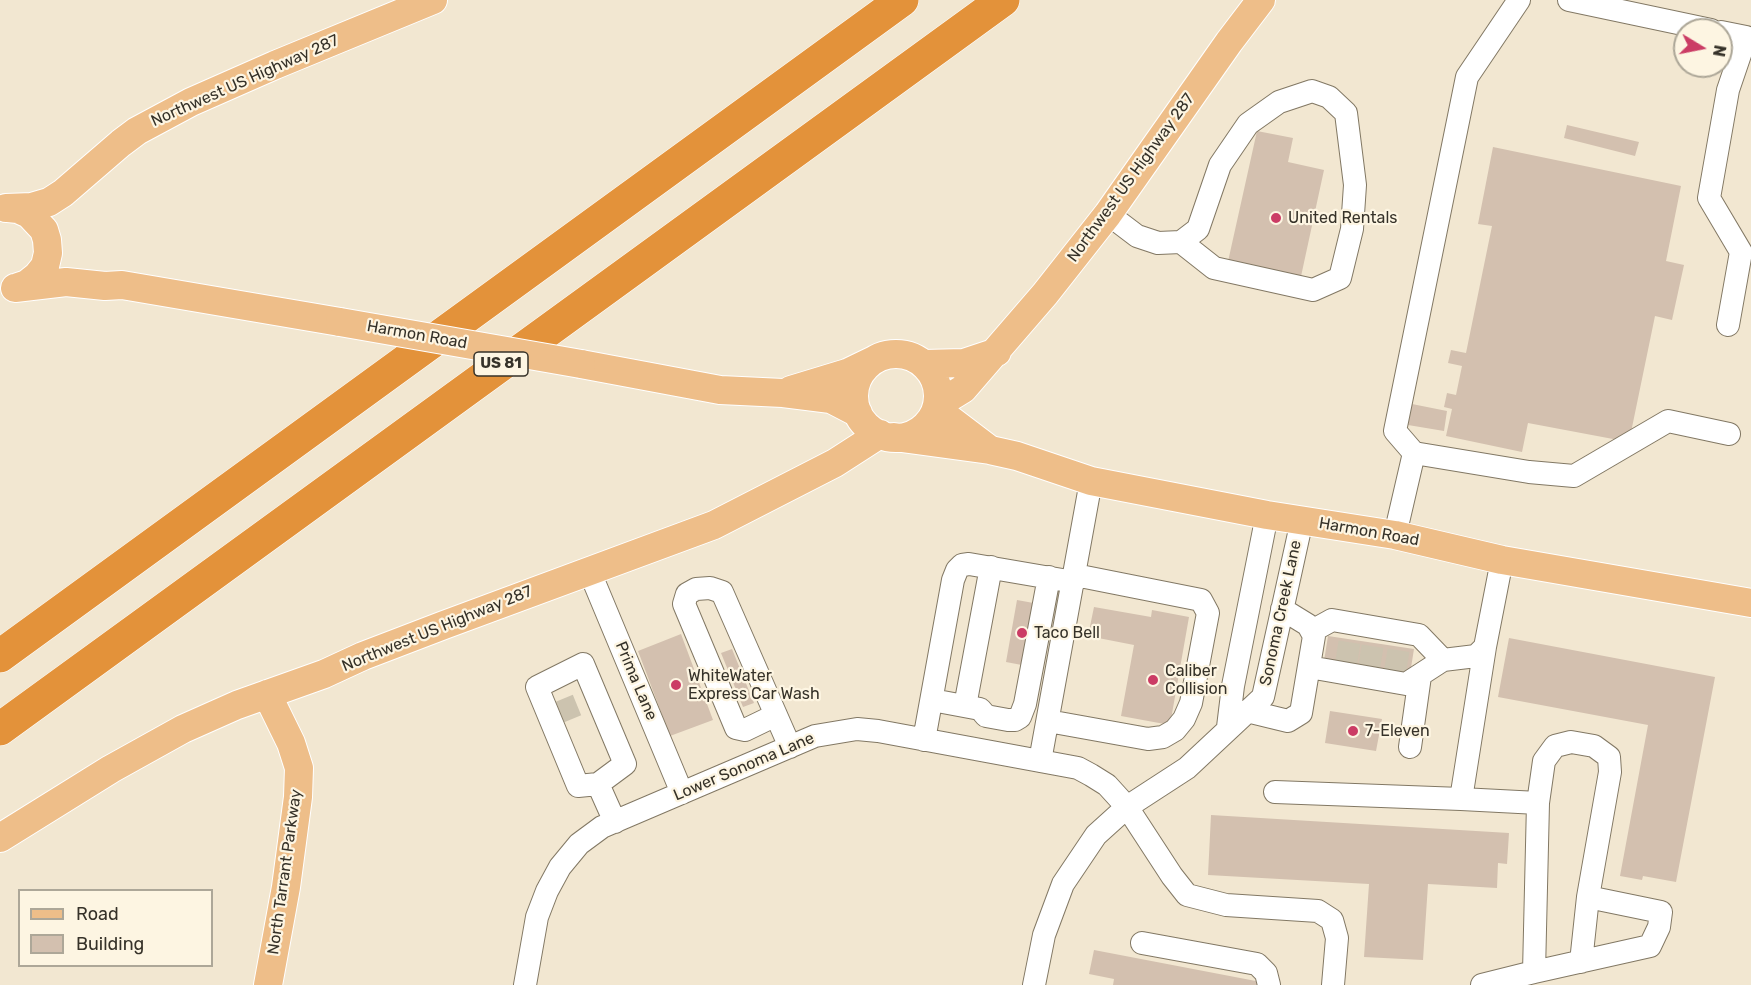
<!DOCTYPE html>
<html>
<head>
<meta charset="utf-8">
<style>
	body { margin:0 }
	#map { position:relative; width:1751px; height:985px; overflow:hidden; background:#f2e7d1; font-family:Rubik,sans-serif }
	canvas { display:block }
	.legend { position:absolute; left:18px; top:889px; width:195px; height:78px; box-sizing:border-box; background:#fdf5e2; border:2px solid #ada798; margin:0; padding:8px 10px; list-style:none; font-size:18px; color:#363229 }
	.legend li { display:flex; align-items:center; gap:12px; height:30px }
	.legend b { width:30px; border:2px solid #ada798 }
	.north { position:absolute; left:1673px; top:18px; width:60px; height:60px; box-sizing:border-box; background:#fdf5e2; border:2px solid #ada798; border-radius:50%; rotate:100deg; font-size:16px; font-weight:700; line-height:24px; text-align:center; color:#363229 }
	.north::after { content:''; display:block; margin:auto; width:21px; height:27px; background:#cb3c65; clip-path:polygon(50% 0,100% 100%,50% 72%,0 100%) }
</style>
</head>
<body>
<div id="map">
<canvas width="1751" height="985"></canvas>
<ul class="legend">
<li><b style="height:8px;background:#eebe89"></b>Road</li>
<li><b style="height:16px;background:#d3c0af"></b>Building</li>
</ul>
<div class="north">N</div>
</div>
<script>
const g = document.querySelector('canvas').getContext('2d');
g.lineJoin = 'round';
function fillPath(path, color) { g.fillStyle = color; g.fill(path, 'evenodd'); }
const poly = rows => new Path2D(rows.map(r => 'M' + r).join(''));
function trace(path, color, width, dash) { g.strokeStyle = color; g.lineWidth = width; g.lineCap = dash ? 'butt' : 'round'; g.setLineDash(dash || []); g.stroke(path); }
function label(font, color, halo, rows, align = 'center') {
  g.font = font + ' Rubik,sans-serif'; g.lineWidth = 4.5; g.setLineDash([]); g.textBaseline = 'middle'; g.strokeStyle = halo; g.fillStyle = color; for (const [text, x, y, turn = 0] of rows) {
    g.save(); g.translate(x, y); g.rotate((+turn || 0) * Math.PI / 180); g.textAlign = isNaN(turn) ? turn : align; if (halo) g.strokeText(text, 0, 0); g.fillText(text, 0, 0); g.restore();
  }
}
fillPath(poly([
	[1567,125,1639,142,1635,156,1564,138],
	[1257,131,1293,138,1288,162,1324,170,1300,281,1227,266],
	[1493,147,1681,186,1666,261,1684,265,1672,320,1655,316,1629,442,1528,423,1522,452,1446,436,1452,409,1444,407,1447,393,1456,395,1462,366,1448,363,1451,350,1466,353,1492,226,1478,224],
	[1412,404,1447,411,1444,431,1408,425],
	[1017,600,1039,604,1027,666,1006,662],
	[1094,607,1151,617,1152,610,1189,617,1170,725,1121,716,1134,645,1088,636],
	[681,634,713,720,670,736,638,651],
	[1328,636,1414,649,1410,674,1324,661],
	[1509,638,1715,677,1676,882,1643,876,1642,880,1620,876,1648,725,1498,697],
	[732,649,754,703,743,707,721,653],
	[1330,711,1382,719,1376,751,1325,743],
	[1211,815,1509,833,1507,864,1498,863,1497,888,1428,884,1423,960,1364,957,1369,884,1208,875],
	[1094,950,1261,982,1261,985,1113,985,1114,979,1089,974]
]), '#d3c0af');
trace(poly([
	[1346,664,1350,639],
	[1369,668,1373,643],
	[1395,672,1399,647],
	[560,712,577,705]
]), '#ccc3af', 22, [22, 11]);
const minor = poly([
	[1569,0,1711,30],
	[1721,32,1746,37,1728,90,1709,198,1741,252,1728,325],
	[1108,214,1137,236,1158,243,1181,242,1198,229,1220,165,1248,124,1279,102,1312,91,1329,97,1346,113,1355,185,1352,229,1340,278,1313,290,1214,268,1181,242],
	[1414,453,1529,472,1574,476,1668,421,1729,434],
	[1395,535,1414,453,1395,431,1467,77,1519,0],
	[589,570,682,793],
	[1312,631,1332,620,1419,635,1443,660],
	[1309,667,1406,684,1443,660,1476,656,1485,647,1502,560],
	[932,700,980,709,986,716,1008,720,1015,720,1020,717,1025,704,1049,577],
	[965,706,991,567],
	[1247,711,1288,721,1301,713,1314,636,1308,625,1282,609],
	[776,715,745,730,736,728,684,604,687,594,696,589,710,588,722,592,790,747],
	[1048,721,1148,739,1163,737,1175,730,1184,719,1191,703,1208,613,1201,600,1075,575],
	[1228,727,1233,686,1267,515],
	[924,740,953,580,957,570,962,565,969,564,1074,582],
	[1410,747,1420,676],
	[1040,761,1091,481],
	[598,784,578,786,537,687,583,664,625,764,598,784,615,822],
	[1275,792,1461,799,1485,647],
	[1461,799,1538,803,1534,972,1650,946,1659,927,1661,912,1588,897,1581,962],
	[1538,803,1544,761,1555,746,1571,742,1594,746,1609,757,1610,772,1588,897],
	[1142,943,1257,964,1266,973,1269,985],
	[525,985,537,917,547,891,560,867,579,844,602,827,815,736,857,729,878,731,1078,768,1091,775,1107,785,1127,807,1172,876,1187,895,1226,905,1318,911,1332,920,1337,938,1333,985],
	[1034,985,1044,935,1063,884,1096,835,1127,807,1187,768,1263,697,1302,520],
	[1482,985,1534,972]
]);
const major = poly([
	[6,208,32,207,49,202,63,193,121,143,137,131,191,102,275,65,433,0],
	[8,208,18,209,29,214,44,230,47,240,48,253,45,266,37,276,27,284,18,287],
	[15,288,66,282,105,286,122,285,340,322],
	'854 396a42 42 0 1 1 84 0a42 42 0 1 1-84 0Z',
	[581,364,720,390,783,393,831,399,858,413],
	[924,364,964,363,997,352],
	[791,390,847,373,874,360],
	[937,405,963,389,1045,294,1108,214,1229,42,1261,0],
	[936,409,990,450],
	[894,437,990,450,1017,456,1091,481,1267,515,1395,535,1502,560,1751,603],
	[267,694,291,743,299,768,298,797,286,887,268,985],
	[0,838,111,769,183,729,237,705,324,674,363,656,444,625,714,525,835,463,880,434]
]);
const highway = poly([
	[0,656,902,0],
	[0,729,1003,0]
]);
trace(minor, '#827864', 24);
trace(major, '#fff', 30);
trace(highway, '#fff', 34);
trace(minor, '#fff', 22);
trace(major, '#eebe89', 28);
trace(highway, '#e3923a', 33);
const majorBridge = poly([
	[340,322,581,364]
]);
trace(majorBridge, '#fff', 30, []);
trace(majorBridge, '#eebe89', 28);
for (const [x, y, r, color] of [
	[1276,218,6,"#cb3c65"],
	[1022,633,6,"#cb3c65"],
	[1153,680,6,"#cb3c65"],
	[676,685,6,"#cb3c65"],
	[1353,731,6,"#cb3c65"]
]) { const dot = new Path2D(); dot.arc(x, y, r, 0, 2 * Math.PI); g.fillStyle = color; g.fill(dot); trace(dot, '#fdf5e2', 2); }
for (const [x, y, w] of [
	[501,364,54]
]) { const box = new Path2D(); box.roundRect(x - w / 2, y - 12, w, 24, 4.5); g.fillStyle = '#fdf5e2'; g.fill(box); trace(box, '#363229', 1.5); }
label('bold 15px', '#363229', null, [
	["US 81",501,364]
]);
label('16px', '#363229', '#fdf5e2', [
	["Northwest US Highway 287",245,81,-24],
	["Northwest US Highway 287",1131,178,-54],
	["Harmon Road",417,335,10],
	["Harmon Road",1369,532,10],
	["Sonoma Creek Lane",1281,613,-78],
	["Northwest US Highway 287",437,629,-22],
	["Prima Lane",636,681,67],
	["Lower Sonoma Lane",744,767,-23],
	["North Tarrant Parkway",285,872,-82]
]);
label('16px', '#363229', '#fdf5e2', [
	["United Rentals",1288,218],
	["Taco Bell",1034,633],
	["Caliber",1165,671],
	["Collision",1165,689],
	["WhiteWater",688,676],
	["Express Car Wash",688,694],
	["7-Eleven",1365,731]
], 'left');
</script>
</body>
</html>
